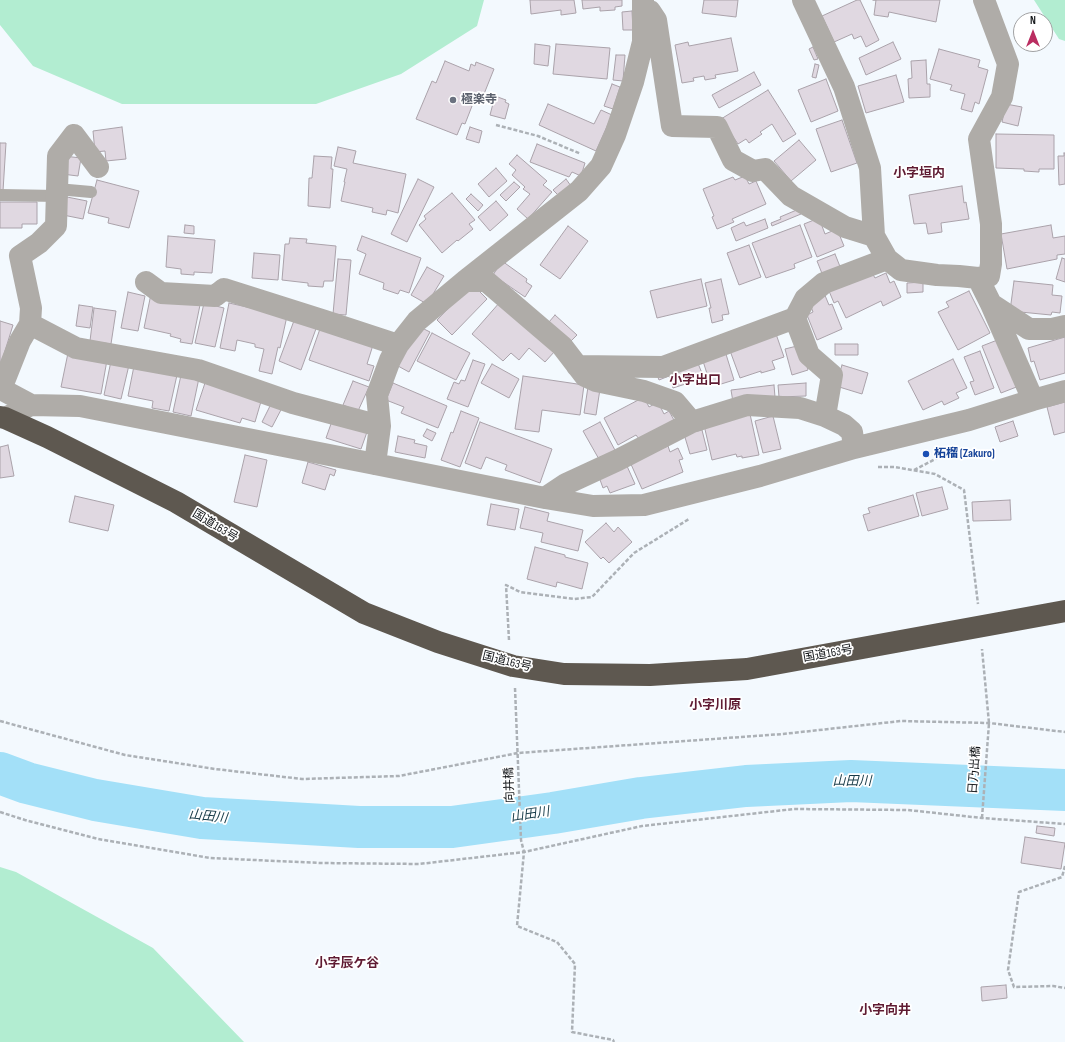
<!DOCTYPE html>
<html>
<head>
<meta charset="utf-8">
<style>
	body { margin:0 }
	#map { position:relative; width:1065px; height:1042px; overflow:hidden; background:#f3f9fe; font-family:"Sofia Sans Condensed",sans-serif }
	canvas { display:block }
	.north { position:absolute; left:1013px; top:12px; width:40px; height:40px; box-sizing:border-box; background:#fff; border:1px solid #a0a1a3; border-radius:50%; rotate:0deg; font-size:11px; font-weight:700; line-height:16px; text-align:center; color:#121518 }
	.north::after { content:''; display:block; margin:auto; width:14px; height:18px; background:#ba2d61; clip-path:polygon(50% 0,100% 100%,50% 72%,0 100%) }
</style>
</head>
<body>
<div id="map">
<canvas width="1065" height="1042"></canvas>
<div class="north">N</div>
</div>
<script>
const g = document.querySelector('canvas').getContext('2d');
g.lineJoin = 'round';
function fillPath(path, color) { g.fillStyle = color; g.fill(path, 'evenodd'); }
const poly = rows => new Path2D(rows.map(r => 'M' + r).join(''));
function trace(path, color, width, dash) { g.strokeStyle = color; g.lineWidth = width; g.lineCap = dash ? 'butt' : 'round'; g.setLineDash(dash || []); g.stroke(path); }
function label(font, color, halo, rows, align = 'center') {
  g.font = font + ' "Sofia Sans Condensed","Noto Sans JP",sans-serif'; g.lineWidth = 3.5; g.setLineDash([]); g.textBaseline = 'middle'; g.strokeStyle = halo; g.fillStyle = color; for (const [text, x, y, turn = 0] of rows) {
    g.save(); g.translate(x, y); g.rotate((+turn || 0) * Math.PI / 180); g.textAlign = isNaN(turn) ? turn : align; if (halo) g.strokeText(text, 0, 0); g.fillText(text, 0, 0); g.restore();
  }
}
fillPath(poly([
	[0,0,484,0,477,26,401,74,316,104,122,104,33,66,0,25],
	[1034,0,1065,0,1065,41,1059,39],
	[0,867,16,872,153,948,244,1042,0,1042]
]), '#b2edd1');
trace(poly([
	[0,773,27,783,95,800,202,818,359,827,452,827,553,813,641,798,746,786,851,781,1065,790]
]), '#a3e0f8', 42);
const building = poly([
	[530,0,574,0,576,13,561,15,561,10,531,14,530,0],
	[582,0,622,0,622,6,615,7,615,10,600,11,600,7,583,9,582,0],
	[704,0,738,0,736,17,702,13,704,0],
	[857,0,860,0,879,40,866,47,861,36,854,39,852,34,834,42,822,16,857,0],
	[873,0,940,0,936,22,889,12,888,17,874,15,876,0,873,0],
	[632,11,633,30,623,30,622,12,632,11],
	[731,38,738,71,715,75,716,78,705,80,704,76,693,78,694,81,682,83,675,45,688,42,689,46,731,38],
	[893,42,901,59,866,75,859,58,893,42],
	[535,44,550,46,548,66,534,64,535,44],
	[556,44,610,48,607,79,553,74,556,44],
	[813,47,818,59,814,60,809,49,813,47],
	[939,49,980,60,978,67,988,70,979,104,975,102,972,112,961,109,965,94,950,90,952,85,930,79,939,49],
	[616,55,625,55,623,81,613,80,616,55],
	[926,60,927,84,930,84,930,97,909,98,908,79,912,78,911,61,926,60],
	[445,61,469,71,471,64,475,66,476,62,494,69,482,99,472,95,468,104,472,106,465,124,462,123,457,135,416,119,432,81,436,83,445,61],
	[815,64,819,65,816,78,812,77,815,64],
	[754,72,761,85,719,108,712,95,754,72],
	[896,75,904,102,866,113,858,86,896,75],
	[826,79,838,111,811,122,798,90,826,79],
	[612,84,620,87,613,109,604,106,612,84],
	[768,90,796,134,783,142,772,124,760,132,762,134,749,143,746,139,738,144,721,119,768,90],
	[495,96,506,100,505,102,509,104,505,119,490,115,495,96],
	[548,104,594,124,601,110,612,115,596,151,539,125,548,104],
	[1006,104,1022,107,1018,126,1002,122,1006,104],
	[842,120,857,163,831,172,816,129,842,120],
	[122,127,126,159,106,161,105,151,95,152,93,131,122,127],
	[470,127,482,131,479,143,466,139,470,127],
	[996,134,1054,135,1054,169,1039,169,1039,172,1024,171,1024,169,996,168,996,134],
	[799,140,816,160,791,181,774,161,799,140],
	[0,143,6,143,3,191,0,191,0,143],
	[537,144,585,163,581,176,572,172,569,177,530,162,537,144],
	[338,147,356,151,353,163,406,174,398,213,387,210,386,215,372,212,373,208,341,201,345,182,344,182,347,169,334,166,338,147],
	[1064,153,1065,153,1065,184,1059,185,1058,156,1064,156,1064,153],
	[517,155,547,181,543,185,552,192,528,219,517,209,530,194,523,189,525,187,512,175,516,170,509,164,517,155],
	[64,156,81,158,78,176,62,174,64,156],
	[314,156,332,157,331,169,333,169,330,208,308,206,309,178,312,178,314,156],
	[496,168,507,181,489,197,478,184,496,168],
	[745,176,749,184,756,181,766,204,732,219,734,222,717,229,712,217,714,216,703,189,733,177,735,180,745,176],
	[418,179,434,187,407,242,391,234,418,179],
	[566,179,571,186,559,196,553,190,566,179],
	[97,180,139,191,129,228,108,223,109,218,88,213,97,180],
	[514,182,520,187,506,201,500,195,514,182],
	[962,186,964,203,966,202,969,219,941,223,942,232,928,234,926,223,914,224,909,195,962,186],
	[452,193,475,220,469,224,473,229,458,241,457,240,442,253,419,225,426,219,424,216,452,193],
	[471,194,483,205,478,211,466,199,471,194],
	[67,197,87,201,83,219,63,215,67,197],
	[496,201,508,215,490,231,478,217,496,201],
	[0,202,37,202,37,224,22,224,22,228,0,228,0,202],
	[799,209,801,214,772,226,771,223,781,219,780,217,799,209],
	[819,218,825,234,837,229,844,246,817,257,804,224,819,218],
	[765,219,768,228,736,241,731,228,744,222,746,226,765,219],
	[185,225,194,226,194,234,184,233,185,225],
	[800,225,812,257,794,264,795,268,766,278,752,243,800,225],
	[1051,225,1053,238,1065,236,1065,254,1057,255,1057,259,1007,269,1001,234,1051,225],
	[568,226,588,241,560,279,540,265,568,226],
	[168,236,215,240,212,273,194,272,194,275,181,274,181,269,166,267,168,236],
	[362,236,421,258,409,293,400,290,398,294,383,289,384,283,359,274,366,254,357,250,362,236],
	[290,238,307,239,306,243,336,246,333,281,324,281,323,287,308,286,308,283,282,280,285,244,289,244,290,238],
	[749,245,761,277,739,285,727,253,749,245],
	[254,253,280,255,278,280,252,278,254,253],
	[835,254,841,269,823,276,817,261,835,254],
	[1062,258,1065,259,1065,282,1056,279,1062,258],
	[338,259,351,260,346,315,333,314,338,259],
	[502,261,527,279,526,282,532,286,525,297,493,275,502,261],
	[427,267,444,276,427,304,411,295,427,267],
	[871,271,875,278,886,273,890,283,894,281,901,297,883,306,881,301,846,318,838,301,834,303,829,291,871,271],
	[701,279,707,306,657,318,650,291,701,279],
	[721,279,729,314,722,315,723,320,712,323,709,308,711,308,705,283,721,279],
	[1014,281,1053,285,1052,295,1062,296,1060,313,1052,312,1051,315,1010,311,1014,281],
	[923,282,923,292,907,293,907,283,923,282],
	[472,284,487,299,452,335,437,320,472,284],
	[969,291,990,333,958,350,938,312,949,307,946,302,969,291],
	[128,292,145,296,138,331,121,328,128,292],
	[824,293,829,305,832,304,842,329,817,340,807,315,813,312,808,299,824,293],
	[151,294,200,305,192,344,180,342,181,339,170,336,171,334,144,328,151,294],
	[500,302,555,351,545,362,529,348,519,360,511,353,503,361,472,334,500,302],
	[204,303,224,308,215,347,195,343,204,303],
	[229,303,287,316,280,348,278,347,272,374,259,371,264,349,255,347,255,344,237,340,235,351,220,348,229,303],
	[79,305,93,307,90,328,76,326,79,305],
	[94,308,116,311,111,344,90,341,94,308],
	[555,315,577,335,571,341,549,322,555,315],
	[295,318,317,326,301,370,279,361,295,318],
	[0,321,13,325,0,367,0,321],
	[321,326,373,345,367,364,374,366,369,381,309,360,321,326],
	[418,326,430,332,409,372,398,366,418,326],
	[775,331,784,357,772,361,775,369,761,373,761,371,740,378,729,348,775,331],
	[432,333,470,353,456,380,417,361,432,333],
	[1065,337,1065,373,1040,380,1034,361,1031,362,1028,348,1065,337],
	[1000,339,1019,386,1001,393,982,346,1000,339],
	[835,344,858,344,858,355,835,355,835,344],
	[801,345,808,370,792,375,785,349,801,345],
	[725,351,734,380,718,385,717,381,710,383,702,358,725,351],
	[980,351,994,388,975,395,970,382,974,381,964,357,980,351],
	[68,353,107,360,101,394,61,387,68,353],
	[953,359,967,388,956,393,959,398,944,405,942,401,923,410,908,381,953,359],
	[473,360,485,364,468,407,447,399,454,382,459,384,461,380,465,381,473,360],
	[111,361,129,365,121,399,104,395,111,361],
	[697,361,704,378,673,388,669,376,659,380,657,375,697,361],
	[492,364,519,379,509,398,481,383,492,364],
	[842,365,868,373,862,394,836,386,842,365],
	[134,366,177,375,169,411,152,408,153,401,128,396,134,366],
	[181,375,199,378,191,416,173,412,181,375],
	[523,376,584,385,580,415,542,410,539,432,515,429,523,376],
	[206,380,262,398,255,422,242,418,240,423,196,410,206,380],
	[353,381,369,387,358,411,343,405,353,381],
	[393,383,447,406,438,428,401,413,404,407,386,400,393,383],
	[806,383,806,396,779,397,778,385,806,383],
	[774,385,775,397,733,402,731,390,774,385],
	[588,387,600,389,596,415,584,413,588,387],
	[644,397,649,407,658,402,664,414,669,411,674,420,639,439,636,435,618,445,604,418,644,397],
	[273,400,283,406,272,427,262,422,273,400],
	[1065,402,1065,432,1054,435,1047,407,1065,402],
	[461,411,479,418,460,467,441,460,451,432,453,433,461,411],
	[750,414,759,455,742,458,742,456,737,457,736,454,712,460,704,425,750,414],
	[773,416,781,449,763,453,755,421,773,416],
	[332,421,367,432,361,449,326,438,332,421],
	[1013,421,1018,436,1000,442,995,427,1013,421],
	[480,422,552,449,540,483,505,470,507,465,486,457,481,469,465,463,480,422],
	[600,422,616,452,600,461,583,431,600,422],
	[427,429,436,433,432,441,423,436,427,429],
	[702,430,707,450,690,454,684,434,702,430],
	[398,436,415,440,414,443,427,446,425,458,395,452,398,436],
	[8,445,14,476,0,478,0,447,8,445],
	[668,446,670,452,678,448,683,459,679,460,683,472,642,489,630,462,668,446],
	[245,455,267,460,257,507,234,502,245,455],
	[308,462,336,470,334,476,330,474,325,490,302,483,308,462],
	[627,466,635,484,610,493,607,486,603,488,599,477,627,466],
	[942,487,948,509,922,516,916,493,942,487],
	[913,495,919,516,868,531,863,515,870,513,868,508,913,495],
	[75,496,114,505,108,531,69,522,75,496],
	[1010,500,1011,520,973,521,972,502,1010,500],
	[491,504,519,509,515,530,487,525,491,504],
	[525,507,549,513,547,521,583,530,578,551,541,542,543,533,520,528,525,507],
	[606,523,614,532,618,527,632,542,609,563,603,557,601,559,585,542,606,523],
	[535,547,565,555,565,557,588,563,582,589,557,582,556,587,527,579,535,547],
	[1037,826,1055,828,1054,836,1036,833,1037,826],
	[1025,837,1065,843,1061,869,1021,863,1025,837],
	[1006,985,1007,998,982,1001,981,987,1006,985]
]);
fillPath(building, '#e0d8e1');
trace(building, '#aaa2aa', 1);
trace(poly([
	[496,125,538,136,581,154],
	[878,467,895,467,935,474,964,490,978,604],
	[914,470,957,448],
	[509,640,506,585,520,592,574,599,592,597,634,553,689,519],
	[515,688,521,840,524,852,517,926,557,942,575,964,572,1032,613,1040,614,1042],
	[0,721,125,755,215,769,302,779,399,776,518,753,783,734,901,721,989,723,1065,732],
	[0,812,25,820,98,839,210,858,321,863,419,864,524,852,642,826,794,809,908,810,982,818,1065,824],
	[982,818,989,723,982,649],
	[1065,866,1062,877,1019,892,1008,970,1014,987,1053,986,1065,988]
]), '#acb1b6', 2.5, [4, 2]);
trace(poly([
	[57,189,91,192],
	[0,195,57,196]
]), '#afaca8', 12);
trace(poly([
	[803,0,844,87,870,168,874,236,887,259,901,270,937,275,959,276,978,278,991,304,1033,400],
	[650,11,656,20,672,126,717,127,733,160,753,171,765,169,791,196,845,227,874,236],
	[978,278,989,276,991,264,991,224,979,139,1002,97,1008,64,984,0],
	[465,281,486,281,562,346,585,376,596,381,644,391,675,402,692,422],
	[146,282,161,293,215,296,224,289,325,321,398,345],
	[991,304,1029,329,1052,329,1065,326],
	[795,318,809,355,832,375,825,416],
	[30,324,31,308,20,256,39,243,56,226,58,156,74,135,98,167],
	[577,366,663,367,795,318,805,299,824,283,887,259],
	[31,405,1,389,20,341,30,324,76,348,198,370,293,403,380,426],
	[5,418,31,405,80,406,375,464,545,498,593,506,644,505,760,476,854,448,969,420,1033,400,1065,391],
	[375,464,380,426,377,395,390,360,398,345,417,321,465,281,579,191,601,166,615,135,633,82,643,42,643,0],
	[545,498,566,484,618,460,692,422,747,405,800,408,825,416,844,425,852,432,854,448]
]), '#afaca8', 22);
trace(poly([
	[0,417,5,418,47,437,176,502,364,613,438,642,513,666,564,674,650,675,747,669,1065,611]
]), '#5e5850', 22);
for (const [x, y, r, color] of [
	[453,100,4,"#6b7280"],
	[926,454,4,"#1a4fb4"]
]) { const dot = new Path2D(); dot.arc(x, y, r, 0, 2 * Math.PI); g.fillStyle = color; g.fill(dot); trace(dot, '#fff', 1.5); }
label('bold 12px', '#5b616d', '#fff', [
	["極楽寺",461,100]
], 'left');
label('bold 12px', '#164399', '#fff', [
	["柘榴 (Zakuro)",934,454]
], 'left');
label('12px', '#121518', '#fff', [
	["国道163号",215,526,31],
	["国道163号",828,654,-10],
	["国道163号",507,662,14],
	["日乃出橋",975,770,-86],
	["向井橋",510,785,-92]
]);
label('bold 13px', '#5f1b32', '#fff', [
	["小字垣内",919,174],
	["小字出口",695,381],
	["小字川原",715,706],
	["小字辰ケ谷",347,964],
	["小字向井",885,1011]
]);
label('italic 13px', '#173b48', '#fff', [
	["山田川",852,782],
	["山田川",530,815,-9],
	["山田川",208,817,6]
]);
</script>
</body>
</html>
